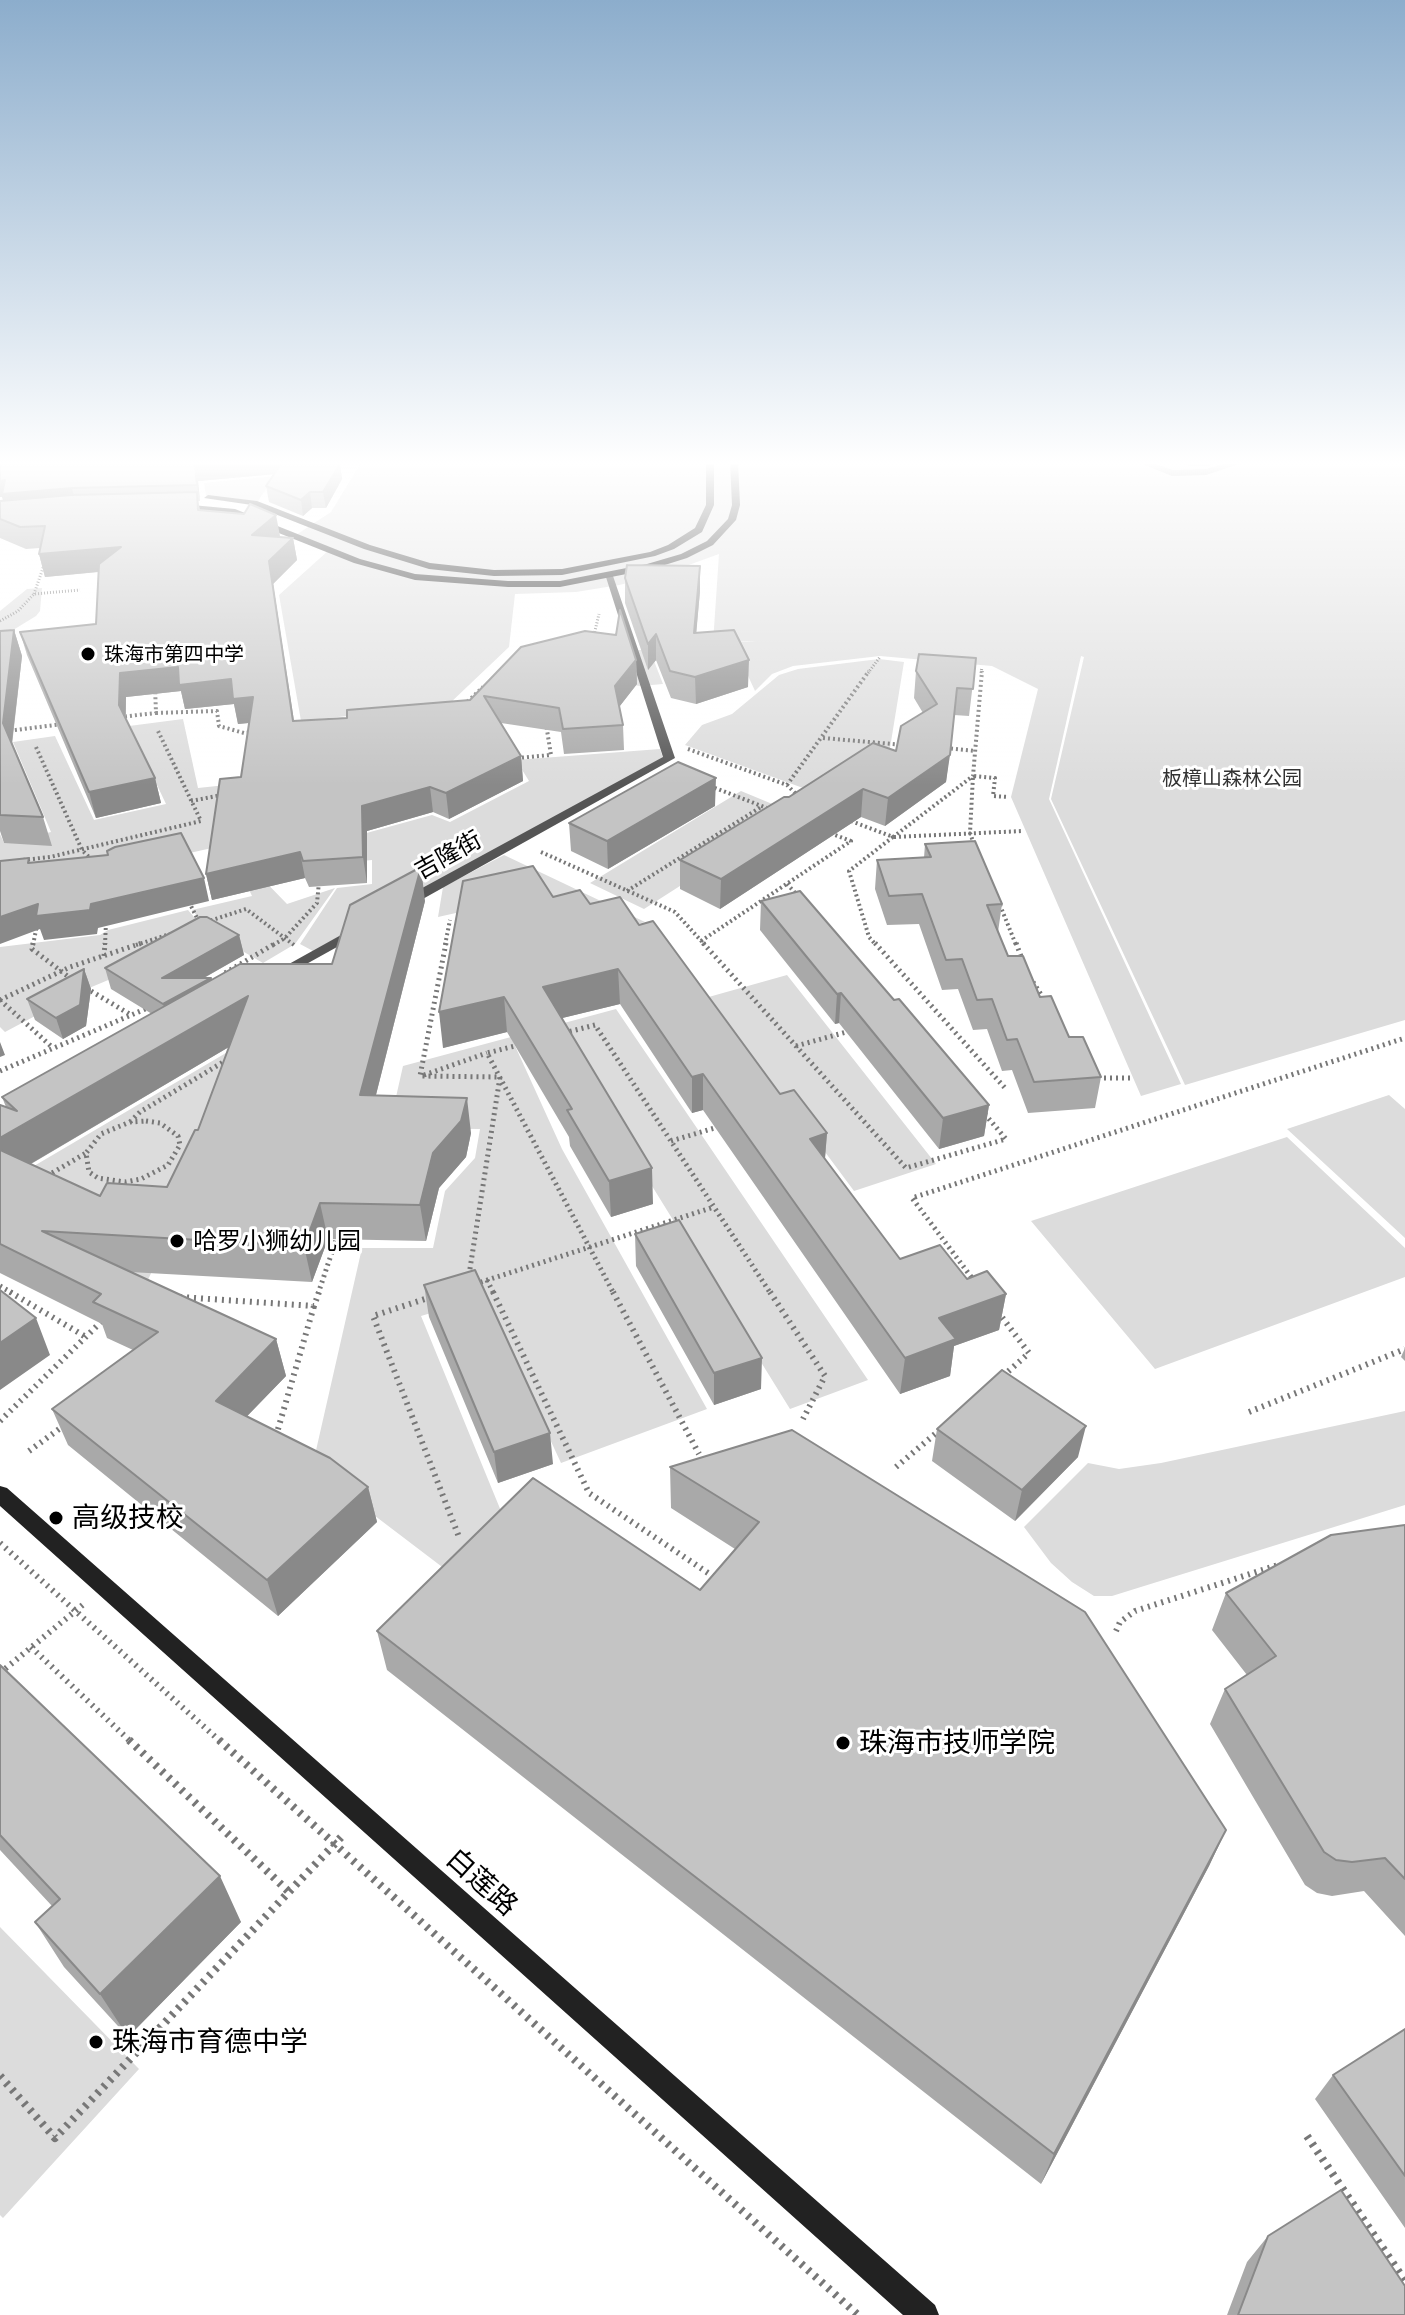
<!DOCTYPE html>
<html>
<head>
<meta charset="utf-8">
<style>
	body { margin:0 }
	canvas { display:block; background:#fff }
</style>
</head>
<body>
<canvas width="1405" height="2315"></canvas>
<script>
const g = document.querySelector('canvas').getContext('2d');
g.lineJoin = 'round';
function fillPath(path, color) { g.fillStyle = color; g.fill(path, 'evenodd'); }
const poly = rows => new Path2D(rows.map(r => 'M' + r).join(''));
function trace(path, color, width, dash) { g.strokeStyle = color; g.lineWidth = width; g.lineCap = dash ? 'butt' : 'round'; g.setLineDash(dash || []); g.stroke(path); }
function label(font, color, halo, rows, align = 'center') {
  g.font = font + ' Barlow,"Noto Sans SC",sans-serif'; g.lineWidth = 6; g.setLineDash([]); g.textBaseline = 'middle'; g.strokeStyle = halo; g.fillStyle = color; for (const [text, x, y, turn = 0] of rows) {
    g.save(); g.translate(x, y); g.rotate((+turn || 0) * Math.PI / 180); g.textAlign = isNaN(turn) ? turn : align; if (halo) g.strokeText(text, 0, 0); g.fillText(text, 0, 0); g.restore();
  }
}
fillPath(poly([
	[362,461,1405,461,1405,1020,1185,1085,1051,799,1084,657,1081,656,1049,799,1181,1084,1141,1096,1011,797,1038,689,992,666,880,656,793,666,772,674,755,691,738,654,654,661,663,684,640,686,591,679,615,652,755,641,713,643,719,554,661,575,619,585,576,592,515,594,509,647,448,705,301,721,279,595,329,550,296,535,331,512],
	[275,476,258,501,206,496,204,483],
	[42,588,40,611,36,616,0,638,0,611,27,589],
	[879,659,904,662,889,754,825,796,685,745,702,725,732,714,779,675,798,669],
	[183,719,198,788,245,783,243,841,114,870,0,884,0,834,4,843,51,832,13,742,55,736,94,820,166,804,129,726],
	[660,749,663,758,313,951,300,944,337,888,372,884,372,860,351,862,352,837,432,815,450,822,529,781,516,760],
	[741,791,794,813,644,909,590,883],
	[504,855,645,922,595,934,541,894,438,917,443,887],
	[254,870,287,904,335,888,295,944,263,963,213,934,192,910,252,896,241,873],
	[188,910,211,937,82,991,5,1032,0,1027,0,947,100,935,108,930],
	[787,975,936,1164,854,1191,802,1121,698,1000],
	[616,1009,868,1380,790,1409,553,1026],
	[511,1037,562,1149,707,1409,561,1463,484,1297,421,1316,510,1533,458,1579,312,1468,362,1248,433,1248,445,1191,475,1158,480,1129,389,1128,403,1066],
	[231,1050,215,1134,147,1282,0,1212,0,1186],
	[1389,1095,1405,1109,1405,1238,1287,1129],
	[1287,1137,1405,1248,1405,1277,1155,1369,1031,1221],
	[1405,1411,1405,1505,1128,1591,1112,1596,1094,1596,1072,1582,1051,1563,1024,1527,1088,1463,1119,1469,1161,1463],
	[0,1927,139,2069,3,2218,0,2215]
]), '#dcdcdc');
trace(poly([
	[34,594,44,565],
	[0,621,18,611,34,594,80,590],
	[594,635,599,614],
	[868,673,880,657],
	[981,673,982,667]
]), '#777', 3, [1, 2]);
trace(poly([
	[464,705,483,687],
	[156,713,217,711,219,726,244,733,254,732],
	[120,717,156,713,155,687],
	[0,732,63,724],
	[823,738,904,745],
	[36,747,82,850,92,860],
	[946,748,975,751],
	[688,749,787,785,799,797],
	[517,758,551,755,546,724],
	[787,785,869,671],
	[710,786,772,810],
	[191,801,222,795],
	[851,821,893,837,849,871,869,937,876,945],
	[893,837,973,776,982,671],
	[894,837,1023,831],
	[974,844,970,833,973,776,995,778,993,796,1008,797],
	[541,852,675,912,705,945],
	[23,860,50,857,201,821,158,731],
	[787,884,798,896],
	[627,891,761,807],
	[189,902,199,922],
	[1000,905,1016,945],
	[206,922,246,909,294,945],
	[701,941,851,841,830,833],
	[33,945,37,925],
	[105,945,106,922],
	[136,945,170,934],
	[273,945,285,938,317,903,319,882],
	[445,945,450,920]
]), '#777', 4, [2, 3]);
trace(poly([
	[33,943,32,949,74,981],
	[446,943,420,1076,500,1077,469,1275],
	[703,943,906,1168,1006,1139,984,1113],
	[875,943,1005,1088],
	[1016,943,1022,959],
	[104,956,105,943],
	[225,973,276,943],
	[1033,982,1045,1001],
	[86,988,131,1015],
	[0,1000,70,967,142,943],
	[0,1000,52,1047],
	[564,1033,595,1025,771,1294],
	[519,1045,487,1053,614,1294],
	[796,1046,850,1031],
	[0,1071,150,1007],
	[424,1075,487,1053],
	[1098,1078,1131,1078],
	[146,1121,160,1123,178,1136,180,1145,168,1165,141,1179,125,1182,98,1178,89,1172,86,1153,101,1134,130,1122,146,1121],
	[130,1122,140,1112,230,1058],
	[671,1141,718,1127],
	[47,1176,86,1153],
	[487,1280,494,1294],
	[975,1282,912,1198,1405,1038],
	[475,1284,714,1207],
	[0,1286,14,1294],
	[318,1294,338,1234]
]), '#777', 5, [2, 4]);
trace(poly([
	[10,1292,86,1337],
	[493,1292,589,1493,717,1579],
	[613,1292,699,1454],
	[770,1292,825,1376,803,1419],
	[180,1297,314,1306,319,1292],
	[431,1297,373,1316,459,1537],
	[998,1312,1029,1353,1003,1376],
	[1249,1412,1405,1349],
	[0,1421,104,1319],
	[276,1436,314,1306],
	[29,1451,66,1424],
	[896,1467,941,1429],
	[0,1543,221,1742],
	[1116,1631,1120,1622,1135,1611,1278,1565],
	[31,1647,131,1742],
	[0,1673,85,1603]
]), '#777', 6, [2, 5]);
trace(poly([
	[129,1740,289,1892],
	[219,1740,858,2315],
	[0,2076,55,2138,345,1833],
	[1307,2136,1405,2281]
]), '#777', 8, [3, 6]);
fillPath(poly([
	[1135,461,1146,461,1173,470,1206,469,1236,461,1248,461,1206,475,1172,476,1135,461],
	[605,574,613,576,675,758,412,905,402,905,402,899,663,757,605,574],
	[359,925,366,929,364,932,283,977,278,978,271,974,359,925]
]), '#555');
fillPath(poly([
	[706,461,714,461,714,505,702,532,674,549,655,556,562,575,494,576,429,569,364,549,252,505,204,498,208,495,257,501,370,545,430,563,494,570,562,569,650,552,668,545,695,528,706,505,706,461],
	[730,461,738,461,740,505,736,520,713,545,687,558,652,569,560,587,508,587,415,580,354,563,231,514,181,510,177,507,181,504,235,509,360,559,415,574,508,581,560,581,647,564,681,554,707,541,728,519,732,505,730,461],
	[0,1486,7,1488,935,2305,939,2315,903,2315,0,1506,0,1486]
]), '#222');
fillPath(poly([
	[0,461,340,464,342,479,326,508,312,508,303,516,269,502,266,486,274,474,198,481,200,501,198,501,200,510,280,536,279,537,293,538,297,560,273,584,294,721,347,718,470,700,636,660,637,684,619,707,623,725,624,750,564,754,561,732,501,723,521,756,523,781,449,819,433,812,367,831,367,883,309,887,305,878,212,900,206,874,241,777,249,723,238,724,234,704,185,709,181,691,126,697,126,719,155,778,161,803,96,818,27,655,20,632,96,624,99,572,45,577,39,554,40,548,26,549,0,538,0,501,4,501,2,497,0,497],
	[1174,461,1224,461,1206,466,1189,466],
	[625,578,700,591,696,633,748,687,696,704,671,698,656,660,648,670,625,603],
	[14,630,22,656,12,745,43,817,52,846,4,843,0,831,0,631],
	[976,658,969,716,954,715,946,782,885,826,861,817,720,909,680,889,680,860,896,751,923,713,914,698,916,671],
	[715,806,608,869,571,851,569,823],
	[925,844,1002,904,998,932,1008,956,1101,1077,1095,1108,1028,1113,1012,1070,1002,1071,987,1029,973,1030,958,989,942,990,919,924,887,925,875,889,877,860,924,858],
	[553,897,590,904,639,925,780,1094,827,1133,825,1159,900,1259,967,1279,1006,1294,999,1330,954,1346,950,1376,900,1394,703,1110,692,1113,620,1004,562,1018,653,1204,611,1217,570,1146,569,1137,507,1032,443,1048],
	[425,901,376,1095,471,1133,466,1157,439,1188,426,1241,328,1239,312,1282,130,1272,276,1339,286,1376,247,1416,368,1487,377,1522,278,1616,68,1445,52,1409,133,1350,107,1338,102,1324,0,1273,0,1105,6,1107,2,1097,152,1014,111,989,105,968,239,935,244,955,204,978,212,980,332,964],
	[229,1047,198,1130,167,1187,100,1196,31,1164],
	[761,901,894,1000,989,1105,984,1136,939,1149,839,1023,835,1024,760,930],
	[84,969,91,989,86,1026,63,1039,35,1020,27,999],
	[635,1234,761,1389,714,1405,636,1266],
	[424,1285,553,1464,498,1483,429,1317],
	[1405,1348,1405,1361,1401,1357],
	[937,1429,1078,1457,1015,1521,932,1461],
	[792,1430,1226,1830,1209,1866,1041,2184,387,1670,377,1631,700,1590,735,1549,671,1508,670,1467],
	[1405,1525,1405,1936,1364,1891,1332,1896,1317,1893,1305,1885,1210,1724,1225,1689,1247,1675,1212,1630,1226,1593],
	[0,1665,241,1922,128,2037,64,1967,35,1922,52,1906,0,1850],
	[1405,2029,1405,2228,1315,2099,1333,2075],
	[1268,2236,1405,2315,1227,2315,1247,2262]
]), '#a9a9a9');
fillPath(poly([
	[248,461,285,461,288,473,198,481,200,501,197,485,195,465],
	[327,461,338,461,327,479,325,463],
	[1207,461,1224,461,1206,466],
	[340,464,342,479,326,508,323,492],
	[5,480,72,488,76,504,6,510,2,497,0,497,0,481],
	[310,492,312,508,303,516,301,500],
	[276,515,280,536,256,556,252,535],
	[293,538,297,560,273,584,297,746,269,561],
	[121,547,127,569,45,577,39,554],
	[700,566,700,591,694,659,694,633],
	[14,630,22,656,11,750,3,723],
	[656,634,656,660,648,670,648,644],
	[636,660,637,684,616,711,615,686],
	[749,660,748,687,696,704,695,677],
	[178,667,231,679,253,697,258,722,238,724,234,704,185,709,181,691,126,697,125,730,119,705,120,673],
	[950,755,946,782,885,826,888,798],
	[521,756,523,781,449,819,446,793],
	[155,778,161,803,96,818,89,792],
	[716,778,715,806,608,869,607,841],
	[430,787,433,812,367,831,367,883,363,857,362,806],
	[863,789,861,817,720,909,721,879],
	[300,852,305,878,212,900,206,874],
	[421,867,425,901,367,1130,360,1095],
	[204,878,209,901,98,928,97,934,44,940,40,929,0,944,0,917,38,904,91,904],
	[239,935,244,955,168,998,162,978],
	[84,969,91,989,86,1026,63,1039,56,1018],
	[618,969,620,1004,546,1022,543,987],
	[211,978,216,998,169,1024,163,1004],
	[841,993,839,1023,835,1024,837,994],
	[248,996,256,1031,3,1180,0,1172,0,1138],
	[504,997,507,1032,443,1048,439,1012],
	[0,1042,5,1055,0,1057],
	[703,1074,703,1110,692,1113,692,1077],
	[467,1098,471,1133,466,1157,439,1188,426,1241,420,1205,433,1153],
	[989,1105,984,1136,939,1149,943,1118],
	[827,1133,824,1169,810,1139],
	[652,1168,653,1204,611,1217,609,1181],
	[320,1203,328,1239,312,1282,304,1246],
	[1006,1294,999,1330,954,1346,950,1376,900,1394,905,1358,939,1318],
	[36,1318,50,1355,0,1390,0,1343],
	[276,1339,286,1376,227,1437,216,1401],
	[762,1358,761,1389,714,1405,714,1373],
	[1086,1426,1078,1457,1015,1521,1022,1490],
	[550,1433,553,1464,498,1483,494,1452],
	[368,1487,377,1522,278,1616,267,1580],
	[1226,1830,1209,1866,1041,2184,1054,2154],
	[220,1876,241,1922,128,2037,100,1994]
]), '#898989');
const building = poly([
	[0,461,248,461,195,465,197,485,72,488,2,494,5,480,0,481,0,461],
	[283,461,327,461,325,463,340,464,323,492,310,492,301,500,266,486,283,461],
	[197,492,198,510,244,514,250,504,276,515,252,535,293,538,269,561,293,721,347,718,347,710,470,700,521,647,585,631,616,635,620,610,636,660,615,686,623,725,563,729,559,708,484,696,521,756,446,793,430,787,362,806,363,857,303,861,300,852,206,874,220,779,241,777,253,697,233,699,231,679,179,685,178,667,120,673,119,705,155,778,89,792,20,632,96,624,99,564,121,547,39,554,45,526,20,527,0,519,0,501,71,495,197,492],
	[627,565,700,566,694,633,734,630,749,660,695,677,670,671,656,634,648,644,625,578,627,565],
	[14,630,3,723,43,817,0,815,0,631,14,630],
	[919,654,976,658,973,689,957,688,950,755,888,798,863,789,721,879,680,860,784,797,789,797,873,743,896,751,901,726,937,704,916,671,919,654],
	[678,762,716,778,607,841,569,823,678,762],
	[181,833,204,878,91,904,90,910,36,916,38,904,0,917,0,861,29,858,28,863,108,855,107,851,115,847,181,833],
	[975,841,1002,904,987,905,1008,956,1023,956,1040,997,1051,996,1069,1037,1083,1037,1101,1077,1034,1082,1017,1039,1007,1040,992,999,977,1000,962,959,946,960,922,894,889,896,877,860,931,857,925,844,975,841],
	[533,866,553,897,580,890,590,904,620,897,639,925,653,921,780,1094,794,1090,827,1133,810,1139,900,1259,940,1245,967,1279,987,1271,1006,1294,939,1318,956,1339,905,1358,703,1074,692,1077,618,969,543,987,652,1168,609,1181,567,1110,572,1109,504,997,439,1012,463,881,533,866],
	[421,867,360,1095,467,1098,461,1121,433,1153,420,1205,320,1203,304,1246,42,1231,276,1339,216,1401,330,1458,368,1487,267,1580,52,1409,158,1332,93,1302,101,1294,0,1244,0,1150,100,1196,107,1183,167,1187,195,1130,198,1130,248,996,0,1138,0,1105,17,1111,2,1097,240,964,332,964,350,905,421,867],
	[800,891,894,1000,899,999,989,1105,943,1118,841,993,837,994,761,901,800,891],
	[200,917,207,917,239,935,162,978,211,978,163,1004,105,968,200,917],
	[84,969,80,1005,56,1018,27,999,84,969],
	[679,1220,762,1358,714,1373,635,1234,679,1220],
	[475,1270,550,1433,494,1452,424,1285,475,1270],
	[0,1290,36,1318,0,1343,0,1290],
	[1002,1370,1086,1426,1022,1490,937,1429,1002,1370],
	[792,1430,1085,1612,1226,1830,1054,2154,377,1631,533,1478,700,1590,759,1522,670,1467,792,1430],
	[1405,1525,1405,1879,1385,1858,1352,1862,1336,1860,1324,1852,1225,1689,1276,1656,1226,1593,1331,1535,1405,1525],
	[0,1665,220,1876,100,1994,35,1922,60,1899,0,1835,0,1665],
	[1405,2029,1405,2176,1333,2075,1405,2029],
	[1341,2190,1405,2286,1405,2315,1238,2315,1268,2236,1341,2190]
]);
fillPath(building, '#c4c4c4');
trace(building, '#898989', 2);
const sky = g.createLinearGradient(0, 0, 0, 785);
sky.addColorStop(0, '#8cadcc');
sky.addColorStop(0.59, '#fff');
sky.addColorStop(1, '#ffffff00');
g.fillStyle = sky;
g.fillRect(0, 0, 1405, 785);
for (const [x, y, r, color] of [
	[88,654,8,"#000"],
	[177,1241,8,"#000"],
	[56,1518,8,"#000"],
	[843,1743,8,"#000"],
	[96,2042,8,"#000"]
]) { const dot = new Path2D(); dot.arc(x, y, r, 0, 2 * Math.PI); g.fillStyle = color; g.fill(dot); trace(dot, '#fff', 3); }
label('20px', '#000', '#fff', [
	["珠海市第四中学",104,654]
], 'left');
label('20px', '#333', '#fff', [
	["板樟山森林公园",1232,778]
]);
label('24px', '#000', '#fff', [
	["吉隆街",448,855,-29]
]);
label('24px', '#000', '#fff', [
	["哈罗小狮幼儿园",193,1241]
], 'left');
label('28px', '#000', '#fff', [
	["高级技校",72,1518],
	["珠海市技师学院",859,1743],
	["珠海市育德中学",112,2042]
], 'left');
label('28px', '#000', '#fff', [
	["白莲路",482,1882,42]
]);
</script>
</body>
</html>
